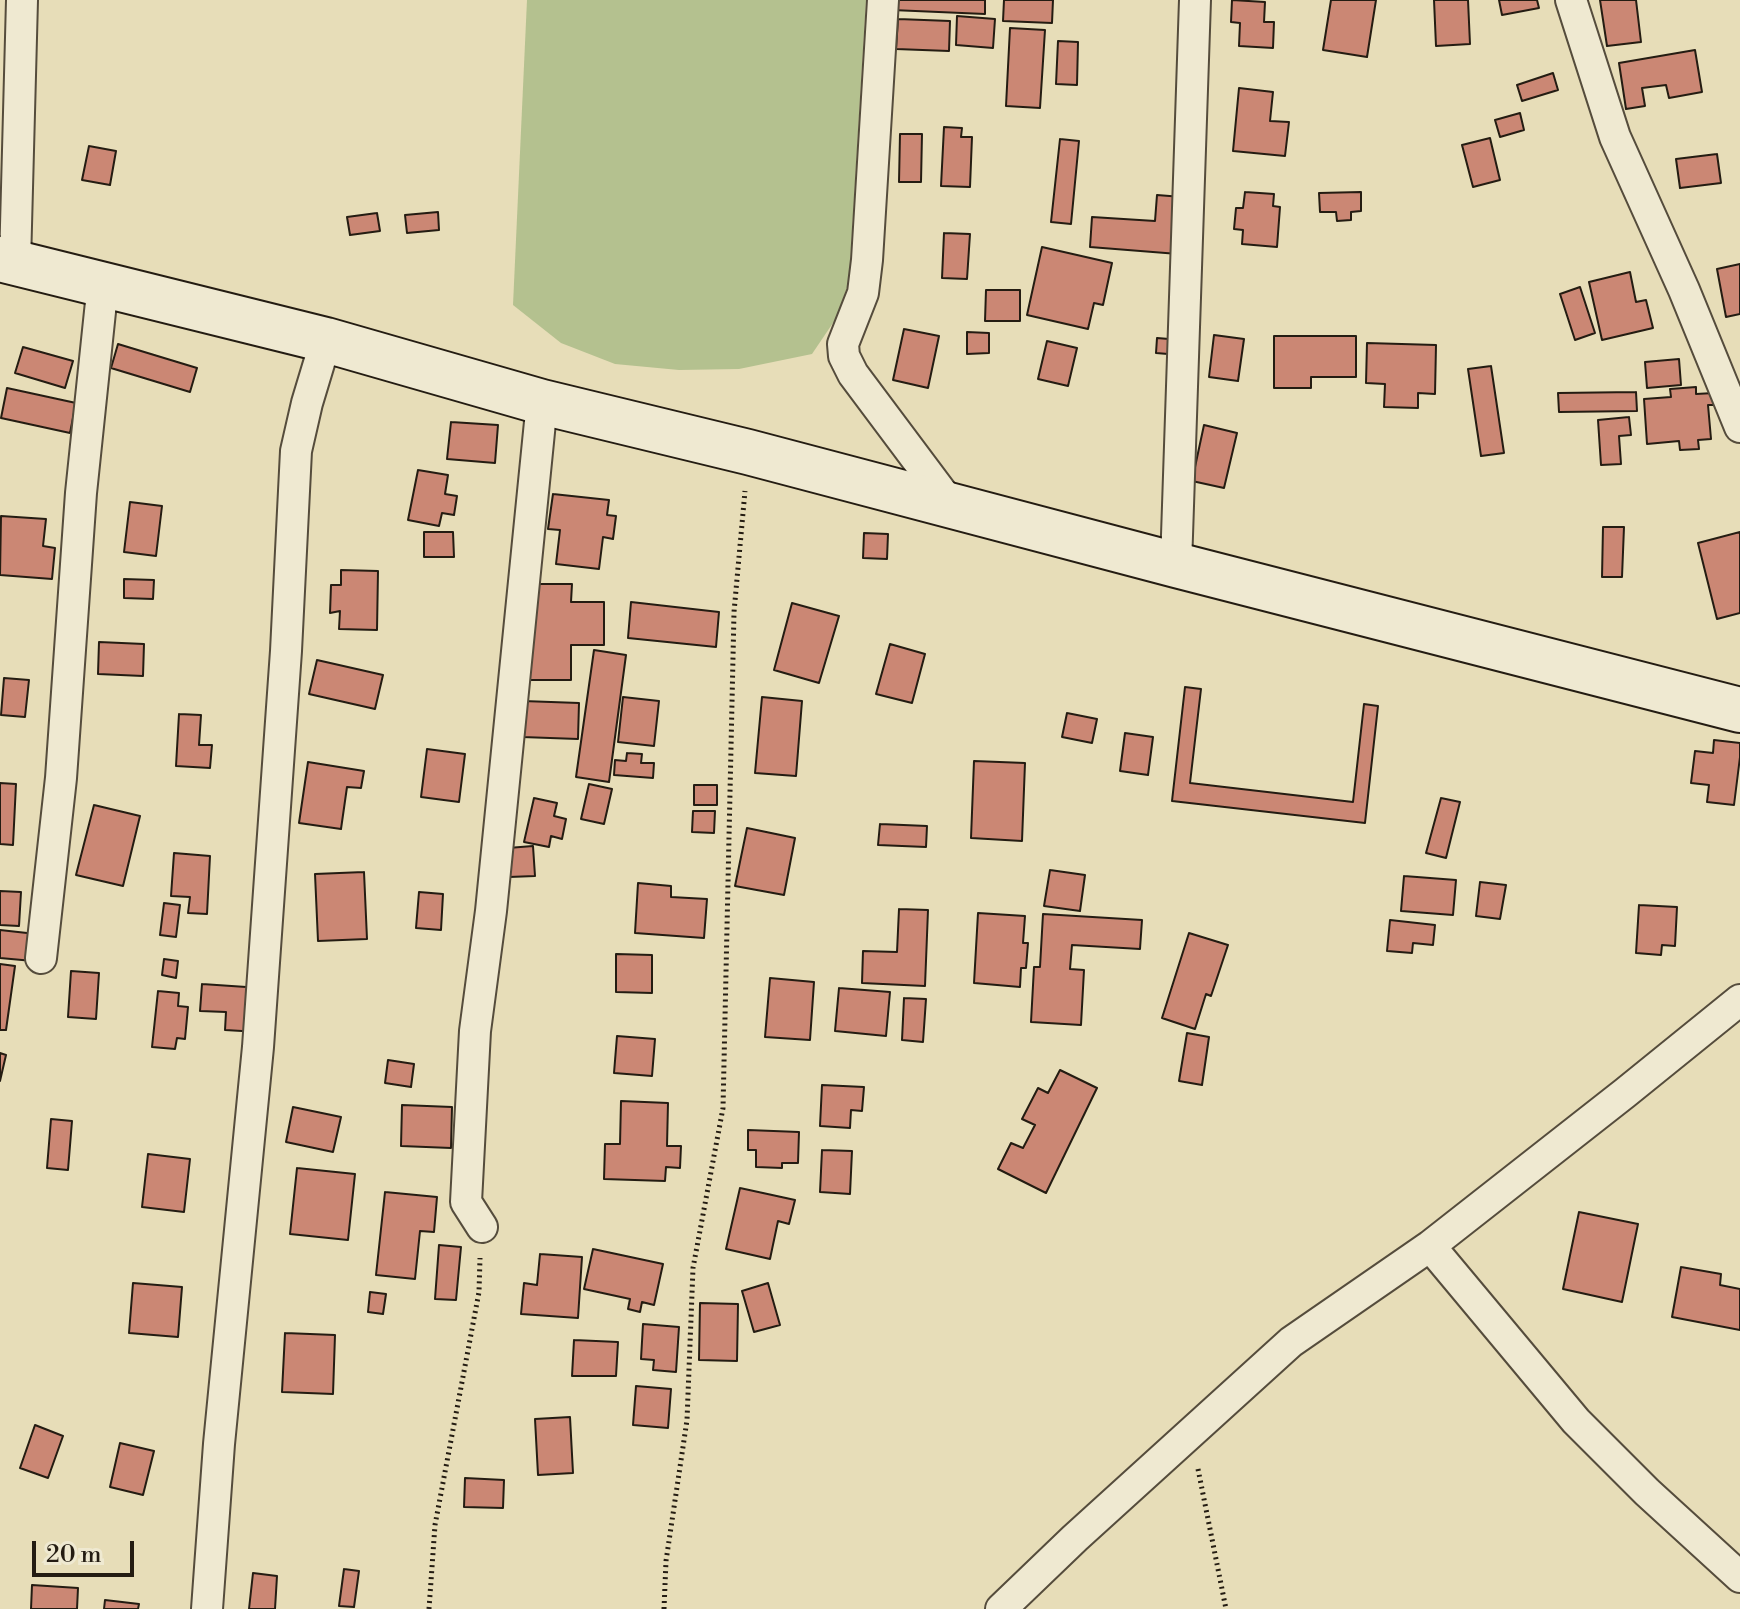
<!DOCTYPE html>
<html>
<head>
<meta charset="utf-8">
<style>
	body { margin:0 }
	#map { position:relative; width:1740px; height:1609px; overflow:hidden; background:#e7ddb8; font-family:"Libre Bodoni",serif }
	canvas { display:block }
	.scale { position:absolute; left:32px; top:1541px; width:102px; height:36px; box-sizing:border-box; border:4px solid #241c12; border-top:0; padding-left:10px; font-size:24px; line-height:28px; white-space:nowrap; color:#241c12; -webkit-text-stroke:6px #efe9d1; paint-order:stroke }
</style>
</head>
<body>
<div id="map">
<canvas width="1740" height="1609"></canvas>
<div class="scale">20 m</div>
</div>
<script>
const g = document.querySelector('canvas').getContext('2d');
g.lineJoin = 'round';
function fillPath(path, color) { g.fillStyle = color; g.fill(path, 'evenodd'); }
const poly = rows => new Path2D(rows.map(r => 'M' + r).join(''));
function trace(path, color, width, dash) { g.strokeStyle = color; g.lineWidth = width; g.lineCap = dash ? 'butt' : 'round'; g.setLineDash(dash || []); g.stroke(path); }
fillPath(poly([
	[527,0,866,0,849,281,837,317,812,354,739,369,679,370,615,364,561,343,513,305]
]), '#b4c18f');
const building = poly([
	[893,0,985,0,985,14,892,10,893,0],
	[1004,0,1053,0,1052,23,1003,21,1004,0],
	[1232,0,1265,2,1264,22,1274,22,1273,48,1239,46,1240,23,1231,22,1232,0],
	[1331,0,1376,0,1367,57,1323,50,1331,0],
	[1434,0,1468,0,1470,44,1436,46,1434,0],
	[1499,0,1537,0,1539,8,1502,15,1499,0],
	[1600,0,1636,0,1641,42,1607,46,1600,0],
	[957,16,995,19,993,48,956,45,957,16],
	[898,19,950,21,949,51,896,49,898,19],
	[1010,28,1045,30,1040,108,1006,106,1010,28],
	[1058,41,1078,42,1077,85,1056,84,1058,41],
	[1695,50,1702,92,1669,98,1666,85,1642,88,1645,106,1626,109,1619,63,1695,50],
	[1553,73,1558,90,1522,101,1517,85,1553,73],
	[1239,88,1273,92,1270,121,1289,122,1285,156,1233,151,1239,88],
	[1520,113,1524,130,1500,137,1495,120,1520,113],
	[944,127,962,128,961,137,972,137,970,187,941,186,944,127],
	[900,134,922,134,921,182,899,182,900,134],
	[1490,138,1500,180,1473,187,1462,145,1490,138],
	[1060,139,1079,141,1071,224,1051,222,1060,139],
	[89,146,116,151,110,185,82,180,89,146],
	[1717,154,1721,183,1680,188,1676,159,1717,154],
	[1245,192,1274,194,1273,206,1280,207,1277,247,1242,244,1243,230,1234,229,1236,208,1243,208,1245,192],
	[1361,192,1361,211,1351,212,1351,220,1337,221,1336,212,1320,212,1319,193,1361,192],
	[1157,195,1182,197,1178,254,1090,247,1092,217,1155,221,1157,195],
	[438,212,439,230,407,233,405,215,438,212],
	[377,213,380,231,350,235,347,217,377,213],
	[944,233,970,234,967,279,942,278,944,233],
	[1042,247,1112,263,1103,305,1094,303,1088,329,1027,315,1042,247],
	[1740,264,1740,314,1726,317,1717,269,1740,264],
	[1630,272,1636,302,1646,300,1653,328,1602,340,1589,282,1630,272],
	[1580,287,1595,333,1575,340,1560,294,1580,287],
	[986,290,1020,290,1020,321,985,321,986,290],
	[904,329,939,336,928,388,893,380,904,329],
	[967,332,989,333,989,353,967,354,967,332],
	[1214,335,1244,339,1238,381,1209,377,1214,335],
	[1274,336,1356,336,1356,377,1311,377,1311,388,1274,388,1274,336],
	[1157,338,1169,339,1168,354,1156,353,1157,338],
	[1047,341,1077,348,1068,386,1038,379,1047,341],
	[1367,343,1436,345,1435,394,1418,393,1418,408,1384,407,1385,384,1366,383,1367,343],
	[118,344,197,368,190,392,111,368,118,344],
	[23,347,73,361,65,388,15,373,23,347],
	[1679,359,1681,385,1647,388,1645,362,1679,359],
	[1491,366,1504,453,1481,456,1468,369,1491,366],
	[1696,387,1696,394,1714,393,1715,405,1708,405,1711,439,1698,440,1699,449,1680,450,1679,441,1647,444,1644,399,1671,397,1670,389,1696,387],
	[7,388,76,403,70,433,1,418,7,388],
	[1636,392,1637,411,1559,412,1558,393,1636,392],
	[1629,417,1631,435,1619,436,1621,464,1601,465,1598,420,1629,417],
	[451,422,498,425,495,463,447,459,451,422],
	[1204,425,1237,433,1224,488,1192,481,1204,425],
	[418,470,448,475,445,494,457,496,454,515,442,513,439,526,408,520,418,470],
	[553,494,609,500,607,515,616,516,613,539,603,537,599,569,556,564,560,530,548,529,553,494],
	[130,502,162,506,156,556,124,552,130,502],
	[1,516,46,519,43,546,55,548,52,579,0,575,1,516],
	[1603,527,1624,527,1622,577,1602,577,1603,527],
	[424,532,453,532,454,557,424,557,424,532],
	[1740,532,1740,613,1717,619,1698,543,1740,532],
	[864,533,888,534,887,559,863,558,864,533],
	[341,570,378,571,377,630,339,629,340,611,330,613,331,585,341,585,341,570],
	[124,579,154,580,153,599,124,598,124,579],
	[528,584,572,584,571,602,604,602,604,645,571,645,571,680,528,680,528,584],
	[631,602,719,612,716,647,628,638,631,602],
	[792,603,839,616,819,683,774,670,792,603],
	[99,642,144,644,143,676,98,674,99,642],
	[890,644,925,654,912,703,876,694,890,644],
	[594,650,626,655,609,782,576,777,594,650],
	[317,660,383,675,375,709,309,694,317,660],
	[4,678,29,680,25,717,1,715,4,678],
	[1185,687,1201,689,1190,783,1353,802,1364,704,1378,706,1365,823,1172,801,1185,687],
	[623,697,659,701,654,746,618,742,623,697],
	[762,697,802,701,796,776,755,773,762,697],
	[523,701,579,703,578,739,522,737,523,701],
	[1067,713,1097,719,1092,743,1062,737,1067,713],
	[179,714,201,715,199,745,212,745,210,768,176,766,179,714],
	[1125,733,1153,737,1148,775,1120,771,1125,733],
	[1714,740,1740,743,1740,757,1734,805,1707,802,1709,785,1691,783,1695,751,1713,753,1714,740],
	[427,749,465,754,459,802,421,797,427,749],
	[627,753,642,754,641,763,654,763,653,778,614,775,615,760,626,761,627,753],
	[974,761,1025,763,1022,841,971,838,974,761],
	[308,762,364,771,361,788,347,787,341,829,299,823,308,762],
	[0,783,16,784,13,845,0,844,0,783],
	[589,784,612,789,604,824,581,819,589,784],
	[694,785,717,785,717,805,694,805,694,785],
	[534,798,557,803,554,816,566,819,562,839,551,836,549,847,524,842,534,798],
	[1441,798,1460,802,1446,858,1426,853,1441,798],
	[94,805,140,816,123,886,76,875,94,805],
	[693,811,715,811,714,833,692,832,693,811],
	[880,824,927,826,926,847,878,845,880,824],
	[747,828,795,838,784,895,735,886,747,828],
	[533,846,535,876,509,877,508,848,533,846],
	[174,853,210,856,207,914,188,913,190,897,171,896,174,853],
	[1050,870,1085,875,1080,911,1044,906,1050,870],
	[364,872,367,939,318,941,315,874,364,872],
	[1404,876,1456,880,1453,915,1401,911,1404,876],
	[1480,882,1506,885,1500,919,1476,916,1480,882],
	[638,883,671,886,671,897,707,899,704,938,635,933,638,883],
	[0,891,21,892,19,926,0,925,0,891],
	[419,892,443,894,441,930,416,928,419,892],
	[164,903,180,905,176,937,160,935,164,903],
	[1639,905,1677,907,1675,946,1662,945,1661,955,1636,953,1639,905],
	[899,909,928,910,925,986,862,983,863,951,897,952,899,909],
	[978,913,1025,916,1023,943,1028,943,1026,968,1021,968,1020,987,974,983,978,913],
	[1043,914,1142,920,1140,949,1072,945,1070,969,1084,970,1081,1025,1031,1022,1034,967,1040,967,1043,914],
	[1390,920,1435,925,1433,945,1413,943,1412,953,1387,951,1390,920],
	[0,930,36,934,33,961,0,958,0,930],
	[1189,933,1228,945,1211,996,1206,994,1195,1029,1162,1018,1189,933],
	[616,954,652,955,652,993,616,992,616,954],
	[164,959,178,961,176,978,162,975,164,959],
	[0,964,15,966,6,1030,0,1030,0,964],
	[71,971,99,973,96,1019,68,1017,71,971],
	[770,978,814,982,810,1040,765,1037,770,978],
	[202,984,261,988,259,1032,225,1030,226,1012,200,1011,202,984],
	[839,988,890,992,886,1036,835,1031,839,988],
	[158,991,179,993,178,1006,188,1007,185,1039,177,1038,175,1049,152,1047,158,991],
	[904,998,926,999,923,1042,902,1040,904,998],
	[1187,1033,1209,1037,1202,1085,1179,1081,1187,1033],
	[617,1036,655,1039,652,1076,614,1073,617,1036],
	[0,1053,6,1055,0,1081,0,1053],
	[388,1060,414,1064,411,1087,385,1083,388,1060],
	[1060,1070,1097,1088,1046,1193,998,1169,1011,1143,1023,1148,1035,1125,1022,1119,1038,1088,1048,1093,1060,1070],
	[822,1085,864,1087,862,1111,851,1110,850,1128,820,1126,822,1085],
	[621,1101,668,1103,667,1146,681,1146,680,1168,666,1167,665,1181,604,1179,605,1144,620,1144,621,1101],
	[402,1105,452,1107,451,1148,401,1146,402,1105],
	[293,1107,341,1117,333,1152,286,1142,293,1107],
	[51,1119,72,1121,68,1170,47,1168,51,1119],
	[748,1130,799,1132,798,1163,782,1163,782,1168,756,1167,756,1150,748,1150,748,1130],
	[822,1150,852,1151,850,1194,820,1192,822,1150],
	[148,1154,190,1159,184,1212,142,1207,148,1154],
	[297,1168,355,1174,348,1240,290,1234,297,1168],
	[740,1188,795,1200,789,1224,778,1221,770,1259,726,1249,740,1188],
	[385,1192,437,1197,434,1232,420,1231,415,1279,376,1275,385,1192],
	[1579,1212,1638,1224,1622,1302,1563,1289,1579,1212],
	[439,1245,461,1247,456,1300,435,1299,439,1245],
	[593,1249,663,1264,654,1305,642,1302,640,1312,628,1309,630,1299,584,1289,593,1249],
	[540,1254,582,1257,578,1318,521,1314,524,1283,537,1285,540,1254],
	[1681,1267,1721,1274,1720,1285,1740,1289,1740,1330,1672,1317,1681,1267],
	[133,1283,182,1287,178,1337,129,1333,133,1283],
	[768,1283,780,1325,754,1332,742,1291,768,1283],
	[370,1292,386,1294,383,1314,368,1312,370,1292],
	[700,1303,738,1304,737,1361,699,1360,700,1303],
	[643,1324,679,1327,676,1372,653,1370,654,1360,641,1359,643,1324],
	[285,1333,335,1335,333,1394,282,1392,285,1333],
	[574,1340,618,1342,616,1376,572,1376,574,1340],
	[636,1386,671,1389,668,1428,633,1425,636,1386],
	[570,1417,573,1473,538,1475,535,1419,570,1417],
	[35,1425,63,1436,48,1478,20,1468,35,1425],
	[120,1443,154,1451,143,1495,110,1487,120,1443],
	[465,1478,504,1480,503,1508,464,1507,465,1478],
	[344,1569,359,1571,354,1607,339,1606,344,1569],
	[253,1573,277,1576,275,1609,249,1609,253,1573],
	[32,1585,78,1588,77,1609,31,1609,32,1585],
	[105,1600,139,1604,138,1609,104,1609,105,1600]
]);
fillPath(building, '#cb8774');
trace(building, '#241c12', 2);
const street = poly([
	[883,0,867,260,863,293,843,344,844,356,853,374,951,505],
	[1571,0,1615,137,1684,290,1740,427],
	[15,263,22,0],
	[1176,565,1195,0],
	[41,958,61,778,81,493,103,283],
	[482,1227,466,1202,475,1031,491,911,542,402],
	[1430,1246,1576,1421,1647,1492,1740,1577],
	[207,1609,219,1444,258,1047,286,651,296,451,307,403,326,340],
	[1001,1609,1075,1538,1291,1342,1430,1246,1625,1093,1740,1000]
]);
const secondary = poly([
	[0,259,326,340,542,402,748,452,1176,565,1740,710]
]);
trace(street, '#554c3c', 34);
trace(secondary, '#241c12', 48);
trace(poly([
	[1198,1469,1226,1609],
	[429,1609,435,1525,479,1292,480,1258],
	[664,1609,666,1561,687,1420,693,1268,723,1108,734,612,745,491]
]), '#241c12', 5, [2, 4]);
trace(street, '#efe9d1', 30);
trace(secondary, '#efe9d1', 44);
</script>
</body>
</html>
